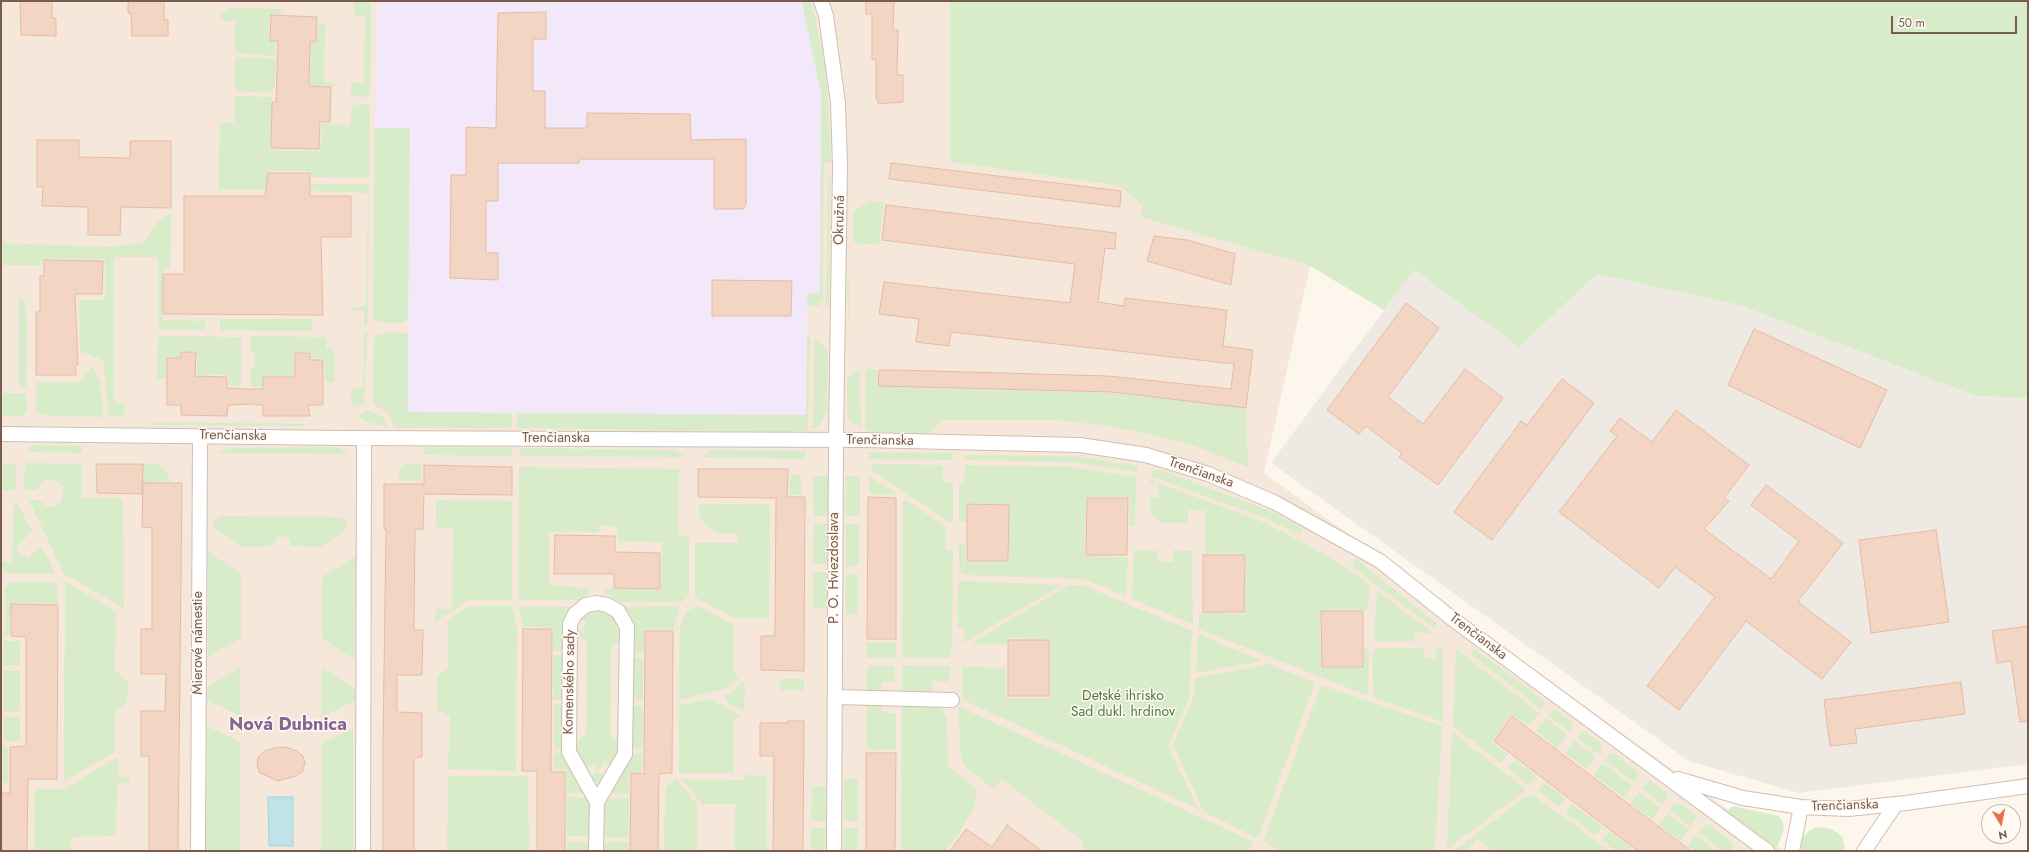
<!DOCTYPE html>
<html>
<head>
<meta charset="utf-8">
<style>
	body { margin:0 }
	#map { position:relative; width:2029px; height:852px; overflow:hidden; background:#fdf6ec; font-family:Jost,sans-serif }
	canvas { display:block }
	.frame { position:absolute; inset:0; border:2px solid #7a5c4d; pointer-events:none }
	.north { position:absolute; left:1981px; top:804px; width:40px; height:40px; box-sizing:border-box; background:#fffaf3; border:1px solid #cabbb1; border-radius:50%; rotate:170deg; font-size:11px; font-weight:700; line-height:16px; text-align:center; color:#7a5c4d }
	.north::after { content:''; display:block; margin:auto; width:14px; height:18px; background:#e76f51; clip-path:polygon(50% 0,100% 100%,50% 72%,0 100%) }
	.scale { position:absolute; left:1891px; top:16px; width:126px; height:18px; box-sizing:border-box; border:2px solid #7a5c4d; border-top:0; padding-left:5px; font-size:12px; line-height:14px; white-space:nowrap; color:#7a5c4d; -webkit-text-stroke:3px #fffaf3; paint-order:stroke }
</style>
</head>
<body>
<div id="map">
<canvas width="2029" height="852"></canvas>
<div class="frame"></div>
<div class="north">N</div>
<div class="scale">50 m</div>
</div>
<script>
const g = document.querySelector('canvas').getContext('2d');
g.lineJoin = 'round';
function fillPath(path, color) { g.fillStyle = color; g.fill(path, 'evenodd'); }
const poly = rows => new Path2D(rows.map(r => 'M' + r).join(''));
function trace(path, color, width, dash) { g.strokeStyle = color; g.lineWidth = width; g.lineCap = dash ? 'butt' : 'round'; g.setLineDash(dash || []); g.stroke(path); }
function label(font, color, halo, rows, align = 'center') {
  g.font = font + ' Jost,sans-serif'; g.lineWidth = 3; g.setLineDash([]); g.textBaseline = 'middle'; g.strokeStyle = halo; g.fillStyle = color; for (const [text, x, y, turn = 0] of rows) {
    g.save(); g.translate(x, y); g.rotate((+turn || 0) * Math.PI / 180); g.textAlign = isNaN(turn) ? turn : align; if (halo) g.strokeText(text, 0, 0); g.fillText(text, 0, 0); g.restore();
  }
}
fillPath(poly([
	[1,1,950,1,950,162,1120,186,1142,206,1142,217,1310,266,1264,473,1785,851,1,851]
]), '#f5e8da');
fillPath(poly([
	[1414,270,1519,347,1597,274,1739,305,1976,396,2028,398,2028,764,1799,793,1689,761,1271,463]
]), '#efe9e4');
fillPath(poly([
	[377,2,802,2,821,93,820,293,808,294,806,415,407,412,410,128,375,128]
]), '#f3e8fa');
fillPath(poly([
	[354,1,371,1,370,94,367,97,354,96,351,93,351,83,364,83,365,17,358,17,354,14],
	[380,1,811,1,824,57,830,129,831,162,824,163,823,302,819,302,819,306,807,306,808,293,820,293,821,93,802,2],
	[950,1,2028,1,2028,398,1976,396,1739,305,1597,274,1519,347,1414,270,1384,310,1310,266,1141,217,1142,206,1120,186,950,162],
	[229,8,283,9,283,14,270,14,269,42,276,42,276,56,235,53,235,21,220,21,221,15],
	[318,23,325,23,324,82,335,83,335,86,319,85,318,93,310,92,311,43,317,43],
	[235,57,276,59,275,87,273,87,272,93,235,91],
	[235,96,272,97,270,150,320,151,322,124,350,125,352,105,367,104,370,106,369,178,311,177,311,171,268,171,267,189,218,189,220,123,234,123],
	[375,128,410,128,408,320,400,323,385,323,373,319],
	[830,176,829,306,826,306,828,177],
	[311,184,367,184,369,186,368,324,364,328,364,311,351,311,351,307,366,307,368,193,311,191],
	[870,201,884,202,879,244,859,244,853,241,853,211],
	[171,213,170,268,163,269,163,320,206,321,203,330,158,330,158,257,114,257,114,403,125,403,123,417,109,416,103,360,80,351,79,300,105,300,105,259,43,259,42,265,1,265,1,243,109,247,142,243,157,223],
	[849,277,849,343,847,280],
	[19,298,25,301,27,323,26,387,18,387],
	[220,319,311,319,312,331,220,330],
	[364,332,367,332,364,404,353,408,351,395,352,389,363,387],
	[390,332,408,334,408,412,512,413,511,428,394,428,390,416,385,410,374,405,373,398,374,336],
	[163,336,241,337,241,386,229,386,229,375,197,375,197,351,180,351,180,357,167,357,166,378,157,380,158,337],
	[251,336,326,337,326,348,334,349,335,382,325,382,325,359,311,358,311,352,294,352,294,376,263,376,262,387,251,387,250,368,255,367,255,352,250,352],
	[807,336,810,337,808,430,790,432,517,428,517,413,806,415],
	[814,339,824,345,828,353,827,410,818,427,813,429],
	[92,367,100,381,103,417,40,415,35,411,37,382,79,382],
	[857,369,860,374,861,428,853,423,847,415,847,380],
	[866,369,877,370,877,387,1109,393,1246,408,1248,467,1194,446,1152,435,1102,425,1052,420,941,420,929,434,871,432,865,429],
	[1,393,26,393,27,412,23,416,1,416],
	[366,411,371,411,384,418,387,427,363,421,358,416],
	[147,422,311,424,302,426,154,425],
	[32,445,82,446,82,453,26,452],
	[337,447,349,454,216,453,228,448],
	[424,447,512,448,512,456,424,455],
	[520,448,675,450,686,457,520,456],
	[712,450,806,451,806,459,702,457],
	[869,452,953,453,953,460,869,459],
	[965,455,1072,456,1131,465,1137,467,1138,472,1072,462,964,460],
	[25,463,82,464,82,498,123,498,124,608,64,574,29,500,39,500,46,506,54,507,62,501,63,487,59,482,50,480,43,481,37,490,27,491,24,487],
	[16,464,16,487,13,491,1,490,1,465],
	[143,464,156,464,165,469,171,482,143,483],
	[405,464,422,464,421,481,399,481,399,469],
	[871,464,943,465,943,482,953,483,953,522,951,523,872,471],
	[965,465,1071,467,1136,477,1135,526,1129,526,1130,497,1086,497,1085,556,1128,557,1126,596,1084,579,964,575,959,571,959,543,965,543,965,562,1009,562,1009,504,967,503,966,522,959,522,959,482,964,482],
	[519,467,679,469,678,537,689,536,689,593,687,598,681,602,619,602,612,597,604,594,604,588,661,590,662,542,618,541,617,527,599,525,599,532,549,532,549,585,589,588,589,595,579,600,518,600],
	[1158,469,1270,511,1303,529,1299,534,1265,518,1150,476,1153,471],
	[790,474,796,474,801,478,801,495,789,495],
	[817,476,828,476,828,516,814,516,813,479],
	[846,476,857,476,860,479,860,516,846,516],
	[869,476,896,493,895,495,869,494],
	[1150,480,1263,522,1326,555,1370,585,1368,610,1320,610,1321,668,1363,668,1364,649,1369,649,1368,694,1367,695,1199,629,1199,612,1245,614,1246,554,1205,554,1205,511,1188,510,1188,523,1164,523,1154,518,1150,511,1150,498,1158,498,1158,484,1149,483],
	[436,500,512,501,512,600,468,600,435,622,436,609,452,609,453,528,436,527],
	[906,500,946,527,945,549,953,550,952,648,949,658,902,658,903,502],
	[14,503,17,504,32,530,16,549,28,559,41,545,55,573,4,573,1,570,1,562,12,562],
	[699,504,770,504,769,618,734,618,695,597,695,543,738,543,738,534,720,533,705,525,700,516],
	[223,516,340,517,346,521,348,527,322,547,291,546,288,538,282,536,277,538,274,546,242,547,212,527,214,520],
	[814,523,828,524,827,564,813,564],
	[846,524,859,524,859,566,846,566],
	[1134,550,1157,551,1158,562,1173,562,1173,550,1192,551,1193,624,1132,599],
	[208,552,241,574,241,638,208,657],
	[356,556,354,660,322,638,322,577],
	[1356,559,1435,622,1437,630,1353,567,1352,563],
	[813,572,827,572,827,609,813,608],
	[846,574,858,574,858,614,846,614],
	[65,581,116,612,115,670,128,682,127,702,115,713,115,752,64,781],
	[963,581,1062,585,963,643,964,629,958,628,958,584],
	[15,582,58,582,58,604,11,603,10,635,5,635,5,588,10,583],
	[1069,585,1082,585,1192,631,1189,697,1168,746,1198,809,962,699,963,666,1005,668,1006,698,1050,698,1050,639,1007,638,1007,645,970,644],
	[1377,591,1434,634,1414,632,1414,641,1377,642,1374,638],
	[469,606,512,606,517,628,516,771,448,769,450,717,437,710,437,676,448,667,448,620],
	[518,606,573,607,566,615,563,623,565,651,553,651,553,628,523,627],
	[675,606,678,607,679,612,673,630,644,630,644,653,634,653,635,627,630,614,624,607],
	[696,607,701,607,728,622,734,623,733,670,735,674,740,677,724,689,679,700,680,625,687,611],
	[592,608,613,612,624,638,611,647,610,735,623,748,614,768,604,762,598,772,608,777,598,783,588,777,597,772,593,764,583,768,574,746,586,733,587,642,574,633,574,629,583,631,586,621,577,618],
	[1198,634,1262,661,1196,673],
	[4,641,20,641,20,665,3,666],
	[867,642,896,643,896,658,867,658],
	[1376,648,1423,648,1424,658,1436,658,1437,648,1443,649,1443,722,1373,697,1372,657],
	[1456,649,1539,713,1528,726,1512,714,1491,742,1508,754,1501,763,1453,726],
	[1475,649,1544,701,1545,704,1541,709,1471,654],
	[553,655,565,656,565,700,553,700],
	[633,658,643,658,643,700,633,701],
	[1269,664,1315,683,1258,838,1204,812,1173,744,1194,696,1195,678],
	[869,665,894,666,894,682,882,682,881,694,867,693,867,668],
	[902,665,950,666,949,682,932,681,932,693,902,692],
	[240,667,240,716,207,700,207,688],
	[322,667,355,689,356,700,321,717],
	[4,671,20,671,20,711,4,712],
	[779,679,804,679,804,690,780,690],
	[744,681,745,690,744,711,728,703,724,698],
	[1321,685,1442,726,1435,851,1278,851,1264,840],
	[711,699,741,716,735,719,733,723,733,773,679,773,679,705],
	[867,702,882,702,883,713,896,713,896,749,872,750,867,746],
	[933,702,942,708,947,719,948,766,976,789,975,805,960,832,945,851,901,851,902,703],
	[554,704,565,704,565,749,554,748],
	[633,706,643,706,642,749,632,749],
	[958,706,1254,842,1248,851,1086,851,1081,847,1085,843,1002,779,994,789,967,768,961,758],
	[1553,710,1556,710,1571,721,1572,727,1570,732,1548,715],
	[4,717,20,717,20,741,4,741],
	[1546,718,1567,735,1557,748,1536,731],
	[207,726,240,742,240,851,206,851],
	[354,728,353,851,321,851,322,744],
	[1585,731,1600,743,1602,749,1598,754,1577,737,1582,732],
	[1452,732,1524,788,1523,792,1447,849],
	[1574,741,1595,757,1586,769,1565,753],
	[2,747,8,747,8,783,1,783],
	[554,753,564,753,585,793,566,793,566,770,554,770],
	[642,753,642,773,629,773,629,794,611,793,632,754],
	[1611,753,1614,753,1637,771,1639,775,1634,782,1605,760],
	[118,757,118,778,130,777,130,782,118,784,115,836,71,837,71,851,34,851,35,789,64,789],
	[1515,760,1536,776,1529,785,1508,769],
	[1603,763,1632,786,1623,797,1593,775],
	[744,775,767,776,767,851,734,851,735,804,702,804,682,779,744,780],
	[448,776,528,776,529,851,447,851],
	[676,779,697,804,697,851,664,851,665,791,668,784],
	[844,779,858,779,858,821,844,821],
	[1648,781,1652,782,1667,793,1668,797,1663,805,1642,788],
	[1544,782,1565,798,1558,807,1537,790],
	[812,786,826,787,826,821,811,821],
	[1639,792,1660,808,1652,820,1630,803],
	[1533,795,1609,851,1493,851,1477,839,1467,851,1454,851,1525,797],
	[566,797,587,798,591,808,590,836,567,836],
	[629,798,629,837,604,837,605,806,607,800,608,799],
	[1679,803,1697,816,1691,827,1670,810,1674,804],
	[1572,804,1602,826,1595,835,1566,813],
	[1733,806,1779,816,1783,823,1784,829,1779,843,1776,847,1769,849,1726,812],
	[1668,814,1689,830,1680,841,1659,825],
	[1708,824,1732,842,1734,846,1731,851,1722,851,1699,832,1705,825],
	[1817,827,1831,829,1839,834,1843,839,1845,851,1800,851,1802,838,1809,831],
	[811,828,826,828,825,851,811,851],
	[844,828,858,828,858,851,843,851],
	[1609,831,1631,847,1628,851,1616,851,1602,841],
	[1696,836,1715,851,1694,851,1688,846],
	[567,842,590,842,589,851,567,851],
	[604,842,629,842,628,851,604,851]
]), '#d8ecc9');
const water = poly([
	[268,797,293,797,293,846,269,846,268,797]
]);
fillPath(water, '#bfe3e8');
trace(water, '#a5d3da', 1);
const building = poly([
	[20,1,52,1,52,18,56,18,56,36,21,35,20,1],
	[128,1,164,1,164,20,168,19,168,36,132,36,131,13,128,13,128,1],
	[866,1,894,1,893,30,898,30,897,75,903,75,903,102,878,104,878,98,876,98,876,60,872,59,872,14,866,14,866,1],
	[546,12,546,39,533,39,533,91,545,91,545,128,587,128,587,113,690,114,691,140,746,139,746,205,743,209,714,209,714,159,580,159,579,163,498,163,498,201,486,201,486,253,498,253,498,280,450,278,451,175,466,175,466,127,496,128,498,13,546,12],
	[271,15,317,17,316,42,310,42,309,86,331,87,330,122,320,122,319,149,271,148,272,102,276,102,278,41,270,41,271,15],
	[37,140,79,140,79,157,130,158,130,141,171,141,171,208,121,207,120,235,88,235,88,207,42,206,43,187,37,187,37,140],
	[891,163,1121,191,1120,207,889,179,891,163],
	[268,173,310,173,310,196,351,196,351,237,321,237,323,315,163,314,163,274,184,274,184,196,265,196,268,173],
	[886,205,1116,233,1115,249,1105,248,1098,302,1124,306,1125,298,1227,310,1223,346,1253,350,1246,408,1112,392,878,386,879,370,895,370,1108,376,1231,389,1234,364,951,332,949,346,916,342,919,319,879,314,884,282,1070,303,1075,264,882,240,886,205],
	[1154,236,1187,240,1235,254,1231,285,1147,261,1154,236],
	[44,260,103,261,102,294,75,294,78,365,75,365,76,375,36,375,36,312,40,312,40,276,44,276,44,260],
	[712,280,792,281,791,316,712,316,712,280],
	[1406,303,1439,328,1388,397,1423,424,1465,369,1503,398,1438,485,1399,457,1402,453,1366,426,1359,434,1327,410,1406,303],
	[1754,329,1887,390,1860,448,1728,385,1754,329],
	[181,352,196,352,195,376,227,377,227,388,247,389,263,389,263,377,295,377,295,353,310,353,310,360,323,360,323,405,308,405,310,416,263,416,263,405,256,405,256,404,228,405,227,416,181,415,181,405,167,405,167,358,181,358,181,352],
	[1562,379,1594,403,1492,540,1454,512,1521,421,1527,425,1562,379],
	[1676,410,1749,465,1724,498,1729,501,1704,529,1771,579,1799,541,1751,505,1766,485,1843,543,1799,600,1799,603,1851,642,1822,679,1746,621,1679,710,1647,686,1715,597,1675,567,1659,588,1559,512,1617,436,1610,431,1620,418,1652,442,1676,410],
	[96,464,143,464,142,494,97,493,96,464],
	[424,465,512,467,512,495,424,494,423,529,415,529,414,630,423,630,422,675,397,675,397,712,422,713,422,757,414,758,414,851,383,851,383,744,386,529,384,529,384,484,424,484,424,465],
	[698,469,788,469,787,497,805,497,804,671,761,670,761,636,775,636,776,498,698,497,698,469],
	[143,483,182,483,178,851,149,851,149,756,141,756,141,711,165,711,166,674,141,674,141,629,152,629,152,528,142,527,143,483],
	[868,497,896,498,896,639,867,639,868,497],
	[1087,498,1128,498,1127,555,1086,555,1087,498],
	[967,504,1009,505,1008,561,967,561,967,504],
	[1936,530,1949,622,1871,633,1859,540,1936,530],
	[555,535,615,536,615,552,660,553,660,589,614,588,614,574,554,574,555,535],
	[1203,555,1245,555,1244,612,1203,612,1203,555],
	[11,604,58,605,57,779,28,779,27,851,1,851,1,793,10,793,10,747,26,746,26,637,11,636,11,604],
	[1321,611,1363,611,1363,667,1322,667,1321,611],
	[2028,626,2028,721,2020,722,2011,661,1997,663,1992,631,2028,626],
	[523,629,552,629,551,772,565,772,565,851,537,851,537,771,522,771,523,629],
	[645,631,673,631,672,773,659,774,658,851,630,851,631,773,644,774,645,631],
	[1008,640,1049,640,1049,696,1008,696,1008,640],
	[1961,682,1965,714,1855,729,1857,743,1830,746,1824,700,1961,682],
	[1512,716,1530,730,1691,851,1638,851,1494,741,1512,716],
	[788,721,804,721,803,851,773,851,774,756,760,756,760,723,788,723,788,721],
	[285,747,297,751,303,756,305,763,302,772,296,776,278,781,260,773,257,765,258,757,265,751,274,748,285,747],
	[866,753,896,753,895,851,866,851,866,753],
	[1007,825,1042,851,950,851,966,829,992,847,1007,825]
]);
fillPath(building, '#f3d5c3');
trace(building, '#e6bba3', 1);
const minor = poly([
	[821,1,826,16,838,103,840,166,836,440,834,851],
	[1,434,345,438,863,440,1080,445,1146,455,1208,474,1274,502,1380,561,1454,620,1767,851],
	[835,697,952,700],
	[1678,779,1743,798,1801,807,1848,809,1906,803,2028,786],
	[198,851,200,436],
	[363,851,364,438],
	[596,851,597,802,625,754,627,627,618,611,607,605,597,603,586,605,575,614,570,624,569,752,597,802],
	[1792,851,1801,807],
	[1864,851,1896,804]
]);
trace(minor, '#d1beb0', 16);
trace(minor, '#fff', 14);
label('14px', '#7a5c4d', '#fffaf3', [
	["Okružná",840,220,-89],
	["Trenčianska",233,436,1],
	["Trenčianska",556,439],
	["Trenčianska",880,441,1],
	["Trenčianska",1201,473,19],
	["P. O. Hviezdoslava",835,568,-90],
	["Trenčianska",1478,637,37],
	["Mierové námestie",199,643,-90],
	["Komenského sady",570,682,-89],
	["Trenčianska",1845,806,-2]
]);
label('14px', '#537a41', '#fffaf3', [
	["Detské ihrisko",1123,697],
	["Sad dukl. hrdinov",1123,713]
]);
label('bold 18px', '#846695', '#fffaf3', [
	["Nová Dubnica",288,726]
]);
</script>
</body>
</html>
